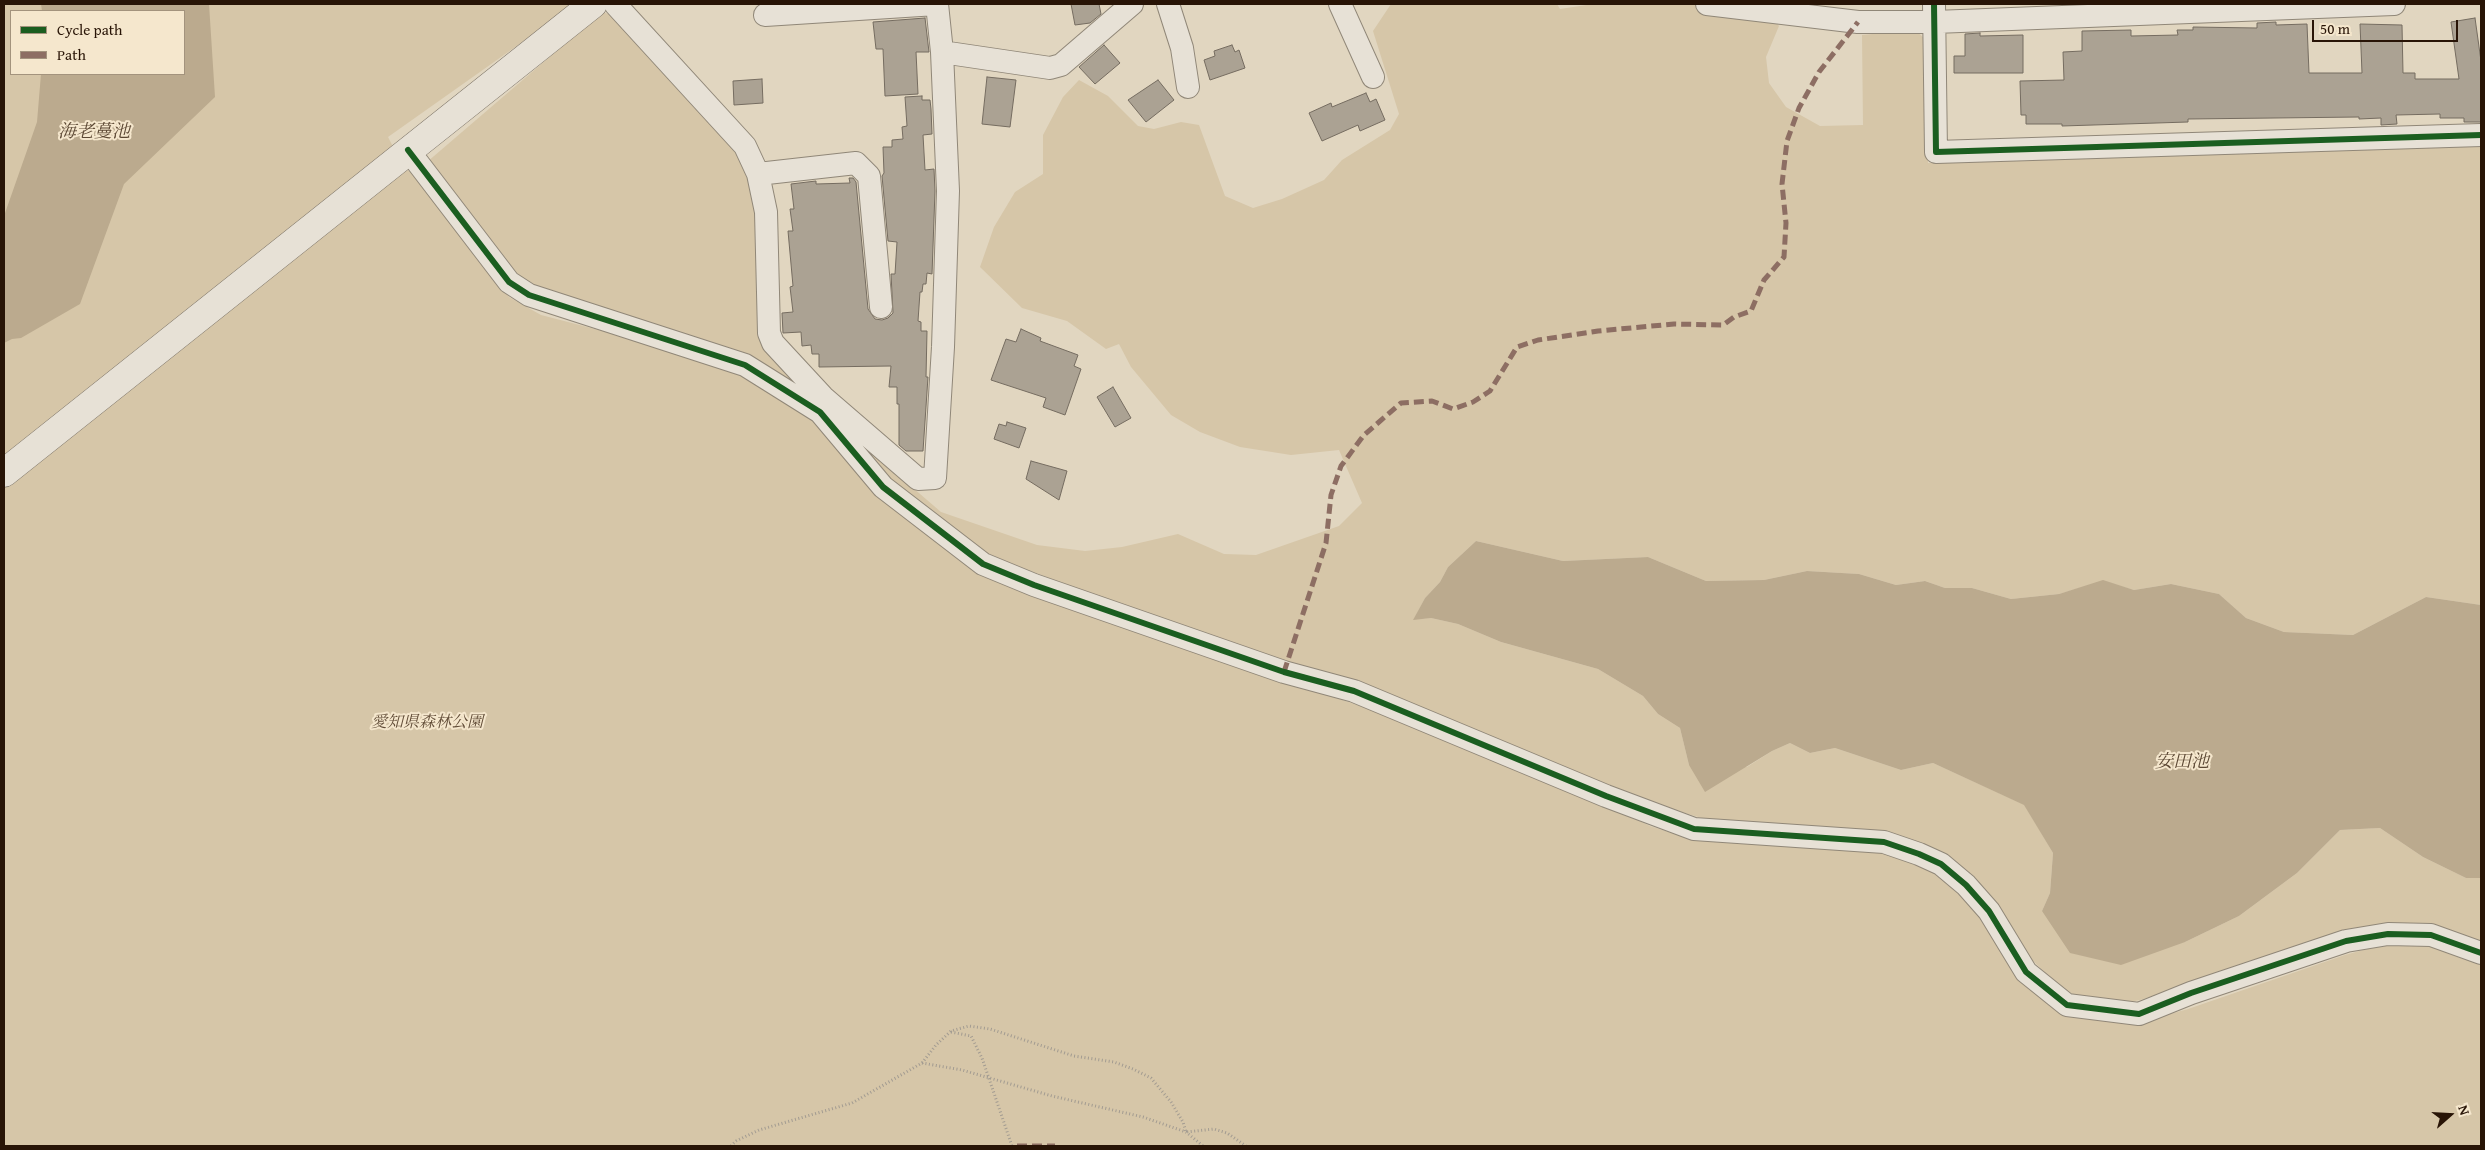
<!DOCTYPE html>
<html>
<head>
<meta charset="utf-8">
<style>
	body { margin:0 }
	#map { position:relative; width:2485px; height:1150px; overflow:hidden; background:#e1d6c0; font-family:"Gentium Book Plus",serif }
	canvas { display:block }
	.frame { position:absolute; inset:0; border:5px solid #281406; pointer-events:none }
	.legend { position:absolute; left:10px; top:10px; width:175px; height:65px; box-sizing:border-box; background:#f5e7cd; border:1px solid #a3937d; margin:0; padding:6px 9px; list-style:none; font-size:15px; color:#281406 }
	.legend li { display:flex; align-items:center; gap:10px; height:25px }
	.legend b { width:25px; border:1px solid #a3937d }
	.north { position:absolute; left:2425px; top:1090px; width:50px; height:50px; -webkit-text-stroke:4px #f5e7cd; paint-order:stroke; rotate:71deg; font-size:14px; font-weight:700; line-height:20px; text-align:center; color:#281406 }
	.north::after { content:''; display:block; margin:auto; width:18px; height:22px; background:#281406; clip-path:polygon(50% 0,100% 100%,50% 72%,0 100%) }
	.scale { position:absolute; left:2312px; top:20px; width:146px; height:22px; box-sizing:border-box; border:2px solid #281406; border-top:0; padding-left:6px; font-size:15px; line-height:18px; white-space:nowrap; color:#281406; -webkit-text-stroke:4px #f5e7cd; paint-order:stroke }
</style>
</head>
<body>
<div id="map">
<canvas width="2485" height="1150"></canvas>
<div class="frame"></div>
<ul class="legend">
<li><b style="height:6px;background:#1b5e20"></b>Cycle path</li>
<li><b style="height:6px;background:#8d6e63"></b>Path</li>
</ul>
<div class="north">N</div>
<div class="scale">50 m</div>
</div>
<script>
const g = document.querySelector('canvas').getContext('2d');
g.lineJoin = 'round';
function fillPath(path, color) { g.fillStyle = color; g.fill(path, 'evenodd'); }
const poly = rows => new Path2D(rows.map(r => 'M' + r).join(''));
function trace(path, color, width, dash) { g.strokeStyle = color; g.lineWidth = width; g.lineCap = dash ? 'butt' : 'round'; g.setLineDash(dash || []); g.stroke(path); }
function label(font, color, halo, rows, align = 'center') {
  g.font = font + ' "Gentium Book Plus","Noto Serif JP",serif'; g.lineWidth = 4; g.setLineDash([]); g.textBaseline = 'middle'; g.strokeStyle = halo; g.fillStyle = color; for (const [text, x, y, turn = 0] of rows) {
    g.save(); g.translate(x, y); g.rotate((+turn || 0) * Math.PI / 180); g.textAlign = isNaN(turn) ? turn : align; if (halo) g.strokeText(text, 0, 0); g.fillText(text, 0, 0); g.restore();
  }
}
fillPath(poly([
	[4,4,576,4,388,137,404,168,419,177,450,213,509,297,541,315,649,343,746,376,817,416,954,555,1099,616,1412,724,1603,803,1650,826,1690,839,1878,849,1921,864,1941,878,1972,907,2020,975,2141,1022,2188,1009,2345,955,2385,944,2421,942,2463,959,2481,962,2481,1146,4,1146],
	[11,11,184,11,184,74,11,74],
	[1391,4,1557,4,1560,9,1593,4,1760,4,1779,26,1766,57,1769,83,1786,107,1820,126,1863,125,1862,35,1915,30,1924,38,1928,163,2481,144,2481,605,2426,597,2353,635,2284,632,2246,618,2219,594,2171,584,2134,590,2103,581,2059,594,2011,599,1972,588,1945,588,1925,581,1896,585,1859,574,1807,571,1764,580,1706,581,1648,557,1563,561,1476,541,1448,567,1440,582,1425,598,1414,619,1431,618,1458,624,1501,642,1598,669,1643,696,1658,714,1680,728,1689,765,1747,767,1772,751,1790,743,1810,753,1835,748,1901,770,1933,763,2025,805,2053,853,2050,893,2042,911,2185,942,2239,916,2297,873,2340,830,2380,828,2423,857,2466,878,2481,878,2481,945,2431,928,2187,985,2140,1000,2115,1005,2078,997,2059,986,2032,960,1989,901,1939,852,1718,823,1609,790,1036,573,980,554,899,491,849,428,884,463,941,512,1037,545,1085,551,1122,547,1178,534,1224,554,1256,555,1339,526,1362,503,1339,450,1291,455,1240,447,1200,432,1171,415,1131,367,1119,344,1106,349,1067,321,1022,308,980,267,994,227,1015,192,1043,174,1043,135,1063,97,1079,80,1108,96,1138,126,1154,129,1181,122,1199,125,1225,196,1253,208,1282,199,1324,180,1342,160,1390,130,1399,114,1373,31],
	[602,12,618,17,726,130,756,186,764,337,803,388,730,349,530,284,501,260,427,162]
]), '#d6c6a8');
fillPath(poly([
	[41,4,209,4,215,97,124,184,80,304,21,338,12,339,4,343,4,216,37,122,41,74,184,74,184,11,42,11],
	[1476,541,1563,561,1648,557,1706,581,1764,580,1807,571,1859,574,1896,585,1925,581,1945,588,1972,588,2011,599,2059,594,2103,580,2134,590,2171,584,2219,594,2246,618,2284,632,2353,635,2426,597,2481,605,2481,878,2466,878,2423,857,2380,828,2340,830,2297,873,2239,916,2185,942,2121,965,2070,953,2042,911,2050,893,2053,853,2024,805,1933,763,1901,770,1835,748,1810,753,1790,743,1772,751,1705,792,1689,765,1680,728,1658,714,1643,696,1598,669,1501,642,1458,624,1431,618,1413,620,1425,598,1440,582,1448,567]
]), '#bbaa8e');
const building = poly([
	[1071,4,1099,4,1101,14,1090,23,1075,25,1071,4],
	[925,18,929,52,916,52,918,94,885,96,883,49,876,49,873,22,925,18],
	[2475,18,2481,61,2481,122,2464,122,2464,118,2440,118,2440,114,2396,115,2397,124,2381,125,2381,118,2359,119,2359,117,2188,119,2188,122,2062,126,2062,124,2026,124,2026,115,2021,115,2020,81,2064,80,2063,52,2082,51,2082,31,2131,30,2131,36,2178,35,2177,30,2193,30,2193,27,2257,28,2257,23,2276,22,2276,25,2307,24,2309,73,2362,73,2360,24,2402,25,2403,73,2415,73,2415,79,2459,79,2451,22,2475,18],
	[1980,33,1980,36,2023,35,2023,73,1954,73,1954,56,1965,56,1965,34,1980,33],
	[1104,45,1120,63,1095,84,1079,67,1104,45],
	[1232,45,1235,52,1239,50,1245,68,1210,80,1204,60,1215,56,1214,51,1232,45],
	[987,77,1016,80,1010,127,982,124,987,77],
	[762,79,763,103,734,105,733,81,762,79],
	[1158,80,1174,100,1146,122,1128,100,1158,80],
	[1366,93,1370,102,1376,99,1385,120,1360,131,1358,125,1322,141,1309,113,1331,103,1332,107,1366,93],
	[922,96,922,100,930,100,931,109,932,134,923,135,925,170,934,169,935,191,932,274,927,273,926,284,923,284,922,292,920,292,918,321,921,322,921,331,927,331,926,377,928,377,923,451,906,451,899,445,899,404,897,404,897,387,889,387,891,366,819,367,819,354,812,354,811,345,802,346,801,332,783,333,782,313,793,312,790,287,793,286,788,231,793,231,790,209,794,209,791,184,816,181,816,184,850,183,849,178,853,178,856,182,868,309,875,319,882,320,888,318,893,313,891,274,895,274,897,242,888,241,882,176,884,173,883,147,892,147,892,140,903,139,902,127,907,126,905,97,922,96],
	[1021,329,1041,338,1040,341,1078,355,1074,366,1081,369,1065,415,1043,407,1046,398,991,380,1006,339,1016,342,1021,329],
	[1113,387,1131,418,1115,427,1097,397,1113,387],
	[1007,422,1026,428,1019,448,994,439,999,424,1006,426,1007,422],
	[1031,461,1067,471,1059,500,1026,479,1031,461]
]);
fillPath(building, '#aba293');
trace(building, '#756c60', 1);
const street = poly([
	[615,4,745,146,758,174,766,212,769,333,773,343,823,397,918,479,935,478,943,347,948,191,942,52,937,4],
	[1168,4,1182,48,1188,87],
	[1340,4,1373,77],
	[1707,4,1858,22,1935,22,2394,4],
	[1934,4,1936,152,2481,135],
	[765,15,936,4],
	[942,52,1050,68,1061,65,1132,4],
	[408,150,509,282,529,295,745,365,820,412,883,487,983,564,1034,585,1284,672,1354,691,1606,796,1694,829,1884,842,1919,854,1941,864,1966,885,1989,911,2026,972,2067,1005,2139,1014,2191,993,2346,941,2388,934,2431,935,2481,953],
	[758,174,856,163,869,176,881,307]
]);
const secondary = poly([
	[4,473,593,4]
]);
trace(street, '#908778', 24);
trace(secondary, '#756c60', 29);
trace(poly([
	[951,1032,971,1036,982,1058,1012,1146],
	[922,1063,936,1045,951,1031,969,1026,990,1029,1074,1056,1114,1062,1133,1069,1151,1078,1171,1102,1183,1122,1186,1132,1214,1129,1227,1133,1246,1146],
	[731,1146,736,1141,759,1130,852,1103,922,1063,962,1070,1052,1096,1143,1117,1186,1132,1203,1146]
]), '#a29b91', 3, [1, 2.5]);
trace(street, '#e7e1d6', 22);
trace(secondary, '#e7e1d6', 28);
trace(poly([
	[1284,672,1326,543,1331,495,1341,466,1364,435,1401,403,1432,401,1453,409,1473,402,1490,391,1517,347,1538,340,1598,331,1674,324,1723,325,1734,317,1751,311,1764,280,1784,257,1786,223,1782,184,1787,141,1799,108,1819,72,1858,22],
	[1017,1146,1055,1146]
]), '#8d6e63', 5, [10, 5]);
trace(poly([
	[1934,4,1936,152,2481,135],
	[408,150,509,282,529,295,745,365,820,412,883,487,983,564,1034,585,1284,672,1354,691,1606,796,1694,829,1884,842,1919,854,1941,864,1966,885,1989,911,2026,972,2067,1005,2139,1014,2191,993,2346,941,2388,934,2431,935,2481,953]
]), '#1b5e20', 6);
label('italic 16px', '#624d38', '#f5e7cd', [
	["愛知県森林公園",427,723]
]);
label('italic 18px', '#5c4834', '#f5e7cd', [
	["海老蔓池",94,132],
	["安田池",2182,762]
]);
</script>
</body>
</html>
